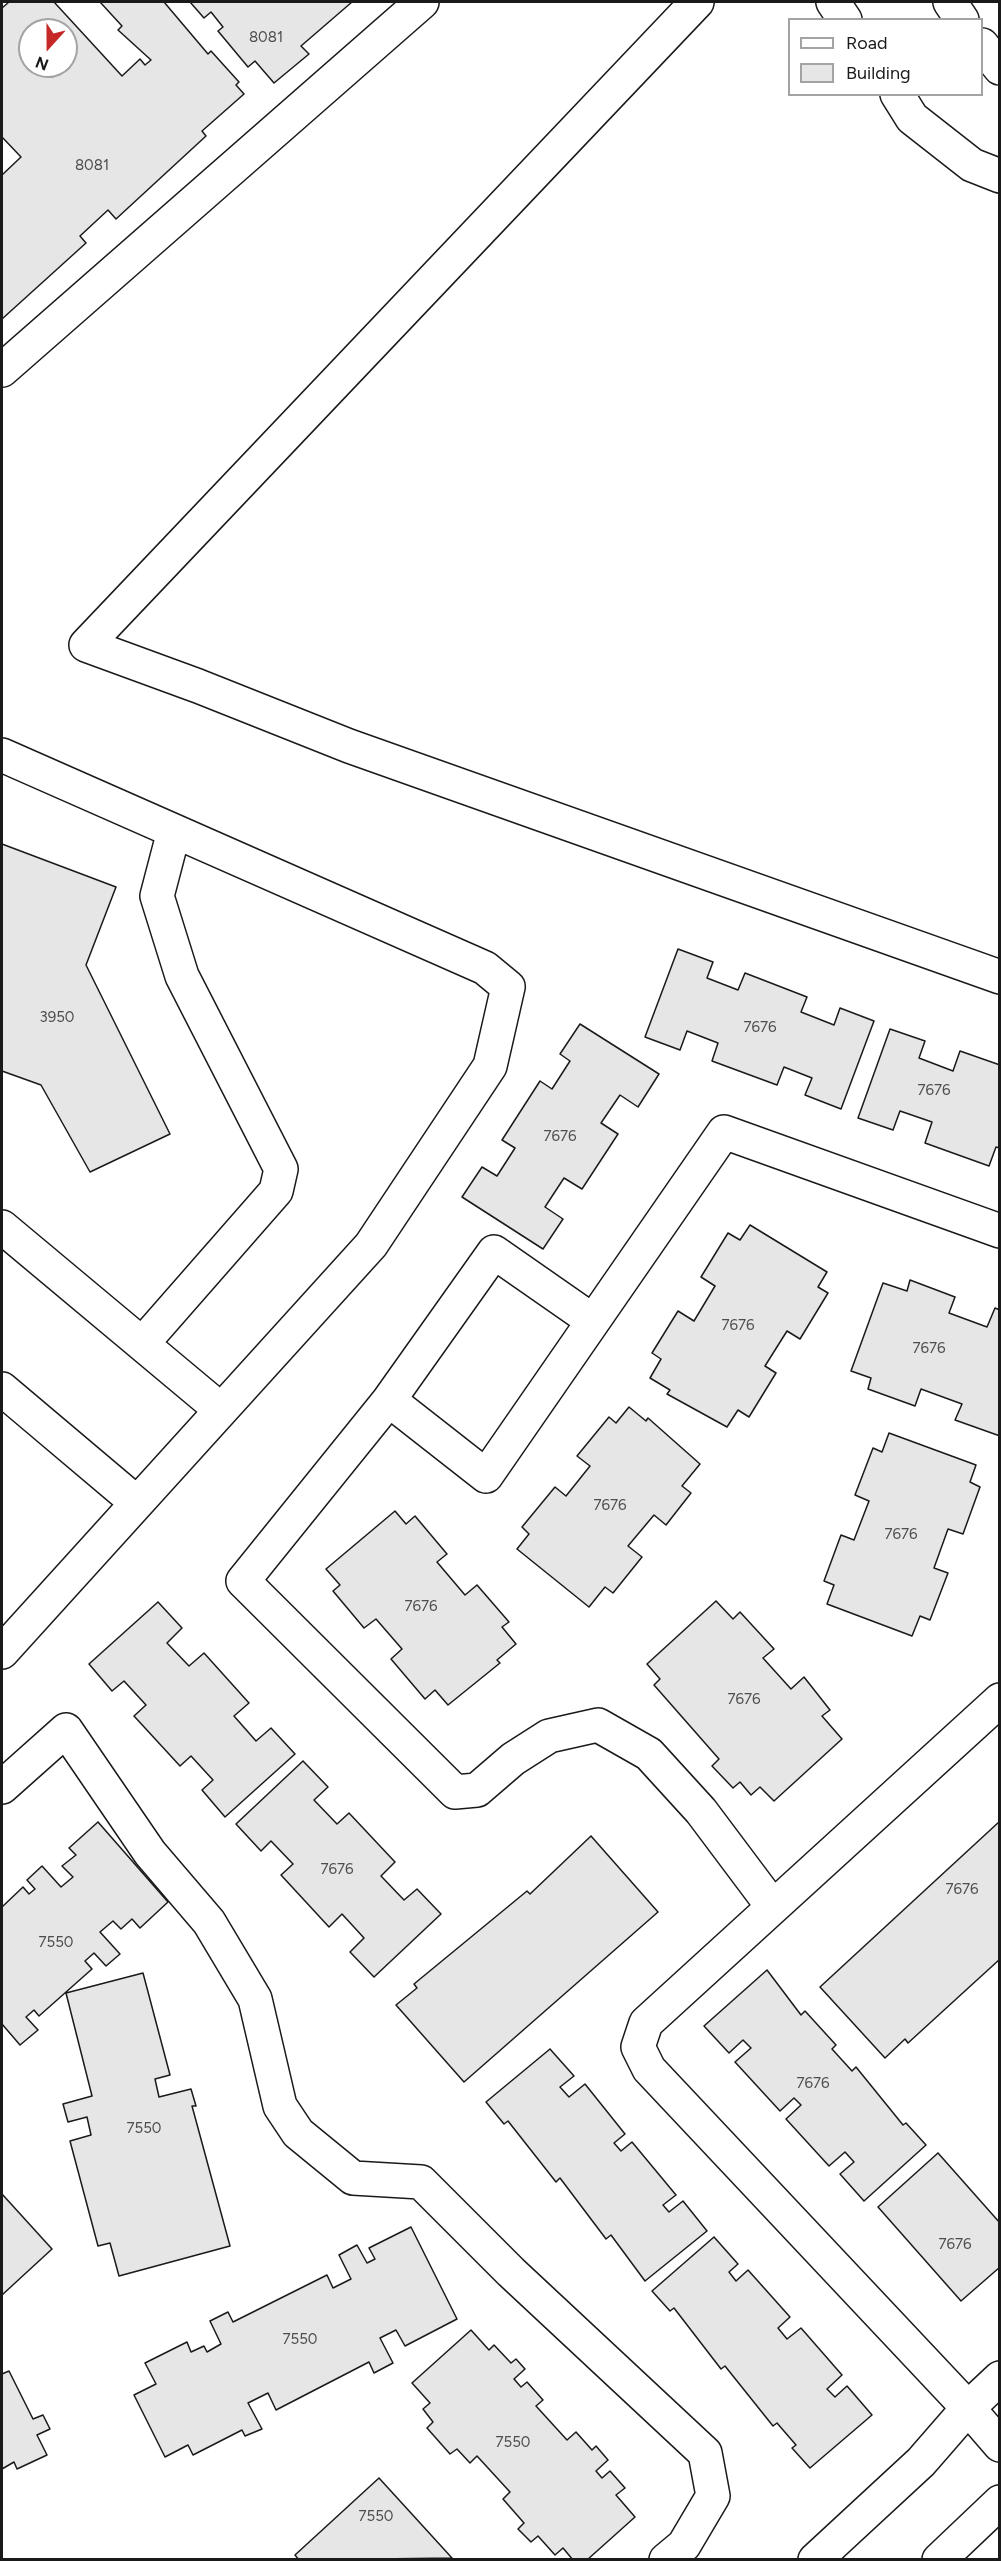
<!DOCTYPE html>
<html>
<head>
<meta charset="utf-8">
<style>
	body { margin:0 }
	#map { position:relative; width:1001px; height:2561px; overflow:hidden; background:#fff; font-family:Figtree,sans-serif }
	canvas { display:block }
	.frame { position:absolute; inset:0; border:3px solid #1a1a1a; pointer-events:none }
	.legend { position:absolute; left:788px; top:18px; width:195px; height:78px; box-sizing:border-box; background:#fff; border:2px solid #a3a3a3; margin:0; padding:8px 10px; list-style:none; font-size:18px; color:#1a1a1a }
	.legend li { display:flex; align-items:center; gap:12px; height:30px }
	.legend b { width:30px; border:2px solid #a3a3a3 }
	.north { position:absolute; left:18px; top:18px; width:60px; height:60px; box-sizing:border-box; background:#fff; border:2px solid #a3a3a3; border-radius:50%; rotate:201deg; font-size:16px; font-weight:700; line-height:24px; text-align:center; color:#1a1a1a }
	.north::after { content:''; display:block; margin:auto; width:21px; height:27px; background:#c62828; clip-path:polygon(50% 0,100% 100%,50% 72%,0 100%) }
</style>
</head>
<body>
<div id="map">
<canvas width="1001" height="2561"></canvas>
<div class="frame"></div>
<ul class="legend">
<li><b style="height:8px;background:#fff"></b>Road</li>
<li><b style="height:16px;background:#e6e6e6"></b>Building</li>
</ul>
<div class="north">N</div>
</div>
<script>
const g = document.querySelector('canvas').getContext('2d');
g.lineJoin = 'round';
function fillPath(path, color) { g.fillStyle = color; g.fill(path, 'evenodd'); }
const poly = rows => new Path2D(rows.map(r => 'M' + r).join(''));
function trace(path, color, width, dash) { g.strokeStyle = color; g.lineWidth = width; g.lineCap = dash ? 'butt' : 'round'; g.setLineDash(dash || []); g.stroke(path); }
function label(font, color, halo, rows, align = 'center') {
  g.font = font + ' Figtree,sans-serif'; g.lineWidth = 4.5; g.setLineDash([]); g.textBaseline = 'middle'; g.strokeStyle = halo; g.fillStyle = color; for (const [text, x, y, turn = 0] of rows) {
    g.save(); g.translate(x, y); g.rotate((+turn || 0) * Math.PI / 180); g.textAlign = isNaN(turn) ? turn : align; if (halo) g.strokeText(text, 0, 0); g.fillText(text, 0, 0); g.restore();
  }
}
const building = poly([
	[9,2,54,2,122,76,140,59,145,65,151,60,118,30,122,26,100,2,164,2,208,54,211,51,239,82,236,85,244,94,202,131,206,136,116,219,108,210,80,236,86,243,2,319,2,175,21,157,2,137,2,8,9,2],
	[30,30,66,30,66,66,30,66,30,30],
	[190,2,352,2,301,46,309,54,274,83,255,61,248,67,218,31,223,27,211,12,204,18,190,2],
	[2,844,116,887,86,965,170,1134,90,1172,41,1085,2,1071,2,844],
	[678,949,713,962,707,978,738,990,745,973,807,997,801,1012,834,1025,840,1008,874,1021,841,1109,805,1095,812,1078,784,1067,777,1085,712,1061,718,1043,687,1031,680,1050,645,1037,678,949],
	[580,1024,659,1074,638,1107,620,1095,601,1123,618,1134,582,1189,564,1178,545,1207,563,1219,543,1249,462,1197,482,1167,497,1176,515,1148,502,1140,540,1081,552,1089,570,1061,560,1054,580,1024],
	[890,1029,925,1041,919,1058,953,1071,960,1051,1000,1065,1000,1148,996,1147,989,1166,925,1143,932,1122,900,1111,893,1130,858,1118,890,1029],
	[750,1225,827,1272,818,1287,828,1293,800,1339,787,1331,765,1366,776,1373,749,1417,738,1410,727,1427,667,1394,670,1390,650,1378,661,1359,652,1353,678,1311,694,1321,715,1286,701,1277,728,1233,740,1240,750,1225],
	[910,1280,955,1297,949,1313,987,1327,995,1308,1000,1310,1000,1436,955,1420,962,1404,921,1389,915,1406,868,1389,871,1378,851,1371,883,1283,907,1291,910,1280],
	[629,1407,646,1421,648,1418,700,1464,682,1486,691,1493,666,1525,654,1515,628,1546,642,1557,613,1593,605,1587,589,1607,517,1549,529,1534,522,1527,555,1487,566,1496,590,1466,577,1456,609,1417,616,1423,629,1407],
	[889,1433,976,1465,970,1482,980,1487,963,1534,948,1529,934,1568,948,1573,930,1620,920,1616,912,1636,827,1604,834,1585,824,1581,841,1535,854,1540,869,1501,855,1495,873,1448,882,1452,889,1433],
	[395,1511,406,1524,415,1516,447,1554,437,1562,465,1595,477,1585,509,1622,502,1627,516,1644,497,1660,500,1663,448,1705,435,1690,425,1699,391,1659,402,1649,376,1619,364,1628,333,1591,340,1585,326,1569,395,1511],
	[716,1601,733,1619,740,1612,774,1649,763,1658,791,1689,804,1677,830,1710,822,1716,842,1739,774,1801,760,1787,751,1795,740,1782,733,1788,712,1766,719,1759,654,1685,660,1679,647,1664,716,1601],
	[158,1602,182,1628,167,1643,189,1666,204,1653,249,1703,234,1716,256,1741,271,1728,295,1754,225,1817,202,1790,213,1780,191,1756,180,1766,134,1716,146,1705,124,1681,112,1691,89,1664,158,1602],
	[303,1761,328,1787,314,1800,337,1824,349,1813,395,1862,381,1876,404,1900,417,1889,441,1914,374,1977,350,1952,364,1938,342,1914,329,1927,281,1875,293,1864,271,1841,261,1851,236,1824,303,1761],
	[1000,1821,1000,1959,908,2043,905,2039,885,2058,820,1987,1000,1821],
	[98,1822,168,1902,140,1928,132,1919,121,1929,113,1921,100,1932,120,1954,106,1966,94,1953,85,1961,92,1969,39,2016,34,2010,26,2017,38,2030,20,2045,2,2024,2,1907,23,1887,29,1894,35,1889,27,1880,42,1866,61,1887,73,1877,62,1866,76,1855,69,1848,98,1822],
	[591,1836,658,1912,464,2082,396,2005,417,1988,414,1984,527,1891,530,1894,591,1836],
	[767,1970,801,2015,805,2011,836,2045,832,2049,852,2071,856,2067,903,2125,906,2123,926,2145,864,2201,840,2174,854,2162,845,2152,829,2166,786,2119,801,2105,794,2098,780,2111,735,2062,751,2048,743,2040,729,2053,704,2026,767,1970],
	[143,1973,170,2075,155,2079,159,2097,191,2089,196,2106,192,2106,230,2246,119,2276,110,2243,98,2246,70,2141,91,2135,87,2117,68,2122,63,2104,92,2096,66,1993,143,1973],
	[550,2049,574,2076,560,2087,569,2097,585,2084,625,2134,614,2143,621,2151,632,2142,676,2195,663,2205,669,2212,683,2201,707,2231,645,2281,611,2235,606,2239,560,2178,556,2182,508,2121,504,2124,486,2102,550,2049],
	[938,2153,1000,2223,1000,2267,961,2301,878,2207,938,2153],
	[2,2194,52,2249,2,2295,2,2194],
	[411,2227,457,2319,405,2346,396,2330,380,2338,393,2363,374,2373,369,2362,276,2410,268,2393,248,2403,262,2429,245,2436,242,2430,193,2455,188,2445,165,2457,134,2395,156,2384,145,2363,187,2342,191,2352,204,2346,207,2352,221,2344,210,2321,228,2312,233,2322,327,2275,333,2288,351,2279,339,2255,357,2245,367,2263,375,2259,369,2248,411,2227],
	[714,2237,738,2264,729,2272,736,2281,748,2270,790,2317,778,2328,787,2339,801,2328,842,2375,827,2389,835,2397,847,2386,872,2415,810,2468,792,2448,796,2445,777,2423,773,2426,725,2366,721,2369,674,2308,670,2311,652,2291,714,2237],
	[471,2330,489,2350,494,2345,511,2363,516,2359,525,2369,514,2379,521,2387,527,2382,543,2400,536,2406,567,2440,576,2432,592,2450,596,2446,608,2460,596,2471,602,2478,610,2471,625,2488,616,2495,635,2517,587,2560,573,2560,563,2548,555,2555,538,2536,531,2542,518,2529,524,2523,503,2499,510,2492,477,2456,470,2463,457,2449,450,2454,427,2428,433,2422,423,2409,430,2403,412,2383,471,2330],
	[9,2371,33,2419,43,2415,50,2429,37,2435,47,2455,17,2469,14,2462,2,2469,2,2374,9,2371],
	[379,2478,452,2558,299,2560,295,2555,379,2478]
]);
fillPath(building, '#e6e6e6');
trace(building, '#1a1a1a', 1.5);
const minor = poly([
	[697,2,86,645,198,686,349,746,1000,977],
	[833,2,845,20],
	[950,2,962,20],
	[982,45,1000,68],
	[897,94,912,118,972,165,1000,176],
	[2,370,422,2],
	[2,755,485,968,508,987,490,1066,371,1245,2,1652],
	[2,1227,221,1410],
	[142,1344,276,1191,281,1169,182,976,157,896,174,831],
	[2,1389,137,1503],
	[389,1400,494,1252,593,1321],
	[1000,1700,646,2023,638,2047,649,2069,968,2408,1000,2445],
	[2,1787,66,1730,150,1853,209,1922,255,1999,280,2106,298,2133,353,2178,421,2182,511,2272,705,2453,713,2496,684,2545,666,2560],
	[773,1907,701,1811,649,1754,598,1725,549,1736,513,1759,477,1790,455,1792,243,1581,389,1400,486,1476,724,1132,1000,1231],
	[815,2560,921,2462,968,2408,1000,2378],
	[939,2560,1000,2502]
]);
trace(minor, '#1a1a1a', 36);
trace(minor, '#fff', 33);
label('15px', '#4d4d4d', null, [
	["8081",266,38],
	["8081",92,166],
	["3950",57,1018],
	["7676",760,1028],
	["7676",934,1091],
	["7676",560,1137],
	["7676",738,1326],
	["7676",929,1349],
	["7676",610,1506],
	["7676",901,1535],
	["7676",421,1607],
	["7676",744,1700],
	["7676",337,1870],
	["7676",962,1890],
	["7550",56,1943],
	["7676",813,2084],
	["7550",144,2129],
	["7676",955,2245],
	["7550",300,2340],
	["7550",513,2443],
	["7550",376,2517]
]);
</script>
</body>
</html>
